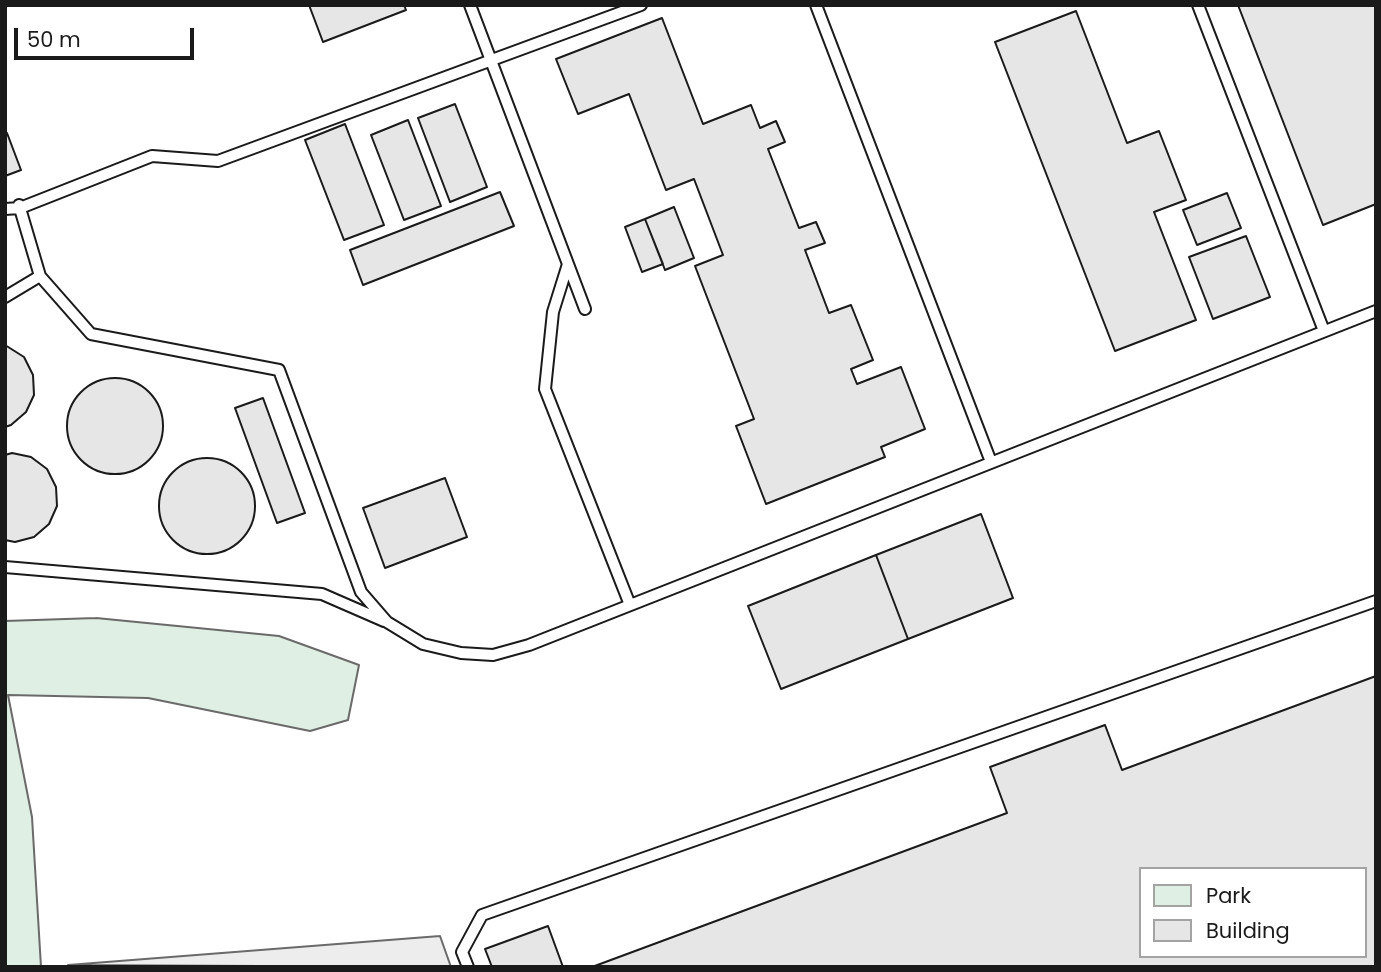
<!DOCTYPE html>
<html>
<head>
<meta charset="utf-8">
<style>
	body { margin:0 }
	#map { position:relative; width:1381px; height:972px; overflow:hidden; background:#fff; font-family:Poppins,sans-serif }
	canvas { display:block }
	.frame { position:absolute; inset:0; border:7px solid #1a1a1a; pointer-events:none }
	.legend { position:absolute; left:1139px; top:867px; width:228px; height:91px; box-sizing:border-box; background:#fff; border:2px solid #a3a3a3; margin:0; padding:9px 12px; list-style:none; font-size:21px; color:#1a1a1a }
	.legend li { display:flex; align-items:center; gap:14px; height:35px }
	.legend b { width:35px; border:2px solid #a3a3a3 }
	.scale { position:absolute; left:14px; top:28px; width:180px; height:32px; box-sizing:border-box; border:4px solid #1a1a1a; border-top:0; padding-left:9px; font-size:21px; line-height:24px; white-space:nowrap; color:#1a1a1a; -webkit-text-stroke:5px #fff; paint-order:stroke }
</style>
</head>
<body>
<div id="map">
<canvas width="1381" height="972"></canvas>
<div class="frame"></div>
<ul class="legend">
<li><b style="height:19px;background:#e0efe3"></b>Park</li>
<li><b style="height:19px;background:#e6e6e6"></b>Building</li>
</ul>
<div class="scale">50 m</div>
</div>
<script>
const g = document.querySelector('canvas').getContext('2d');
g.lineJoin = 'round';
function fillPath(path, color) { g.fillStyle = color; g.fill(path, 'evenodd'); }
const poly = rows => new Path2D(rows.map(r => 'M' + r).join(''));
function trace(path, color, width, dash) { g.strokeStyle = color; g.lineWidth = width; g.lineCap = dash ? 'butt' : 'round'; g.setLineDash(dash || []); g.stroke(path); }
const green = poly([
	[96,618,279,636,359,665,348,720,310,731,148,698,8,695,32,817,41,967,5,967,5,621,96,618]
]);
fillPath(green, '#e0efe3');
trace(green, '#6a6a6a', 2);
const parking = poly([
	[440,936,451,967,68,965,440,936]
]);
fillPath(parking, '#ededed');
trace(parking, '#6a6a6a', 2);
const building = poly([
	[309,5,404,5,406,10,323,42,309,5],
	[1238,5,1376,5,1376,204,1323,225,1238,5],
	[1076,11,1127,143,1159,131,1186,200,1154,212,1196,320,1115,351,995,42,1076,11],
	[662,18,703,124,751,105,760,128,776,121,785,142,768,149,799,228,816,222,825,243,805,250,829,313,851,305,873,360,851,369,857,384,901,367,925,429,881,447,885,457,766,504,736,426,754,419,695,266,723,255,694,179,666,190,629,94,578,114,556,59,662,18],
	[455,104,487,187,450,202,418,118,455,104],
	[408,120,441,206,404,220,371,135,408,120],
	[345,124,384,225,344,240,305,140,345,124],
	[7,133,21,170,5,176,5,134,7,133],
	[500,192,514,226,363,285,350,250,500,192],
	[1227,193,1241,228,1197,245,1183,210,1227,193],
	[674,207,694,258,665,270,645,219,674,207],
	[645,219,663,264,642,272,625,227,645,219],
	[1246,236,1270,297,1213,319,1189,257,1246,236],
	[5,345,24,357,33,375,34,395,26,412,11,425,5,427,5,345],
	'67 426a48 48 0 1 1 96 0a48 48 0 1 1-96 0Z',
	[263,398,305,513,277,523,235,408,263,398],
	[12,453,31,457,47,469,56,487,57,506,49,524,34,537,15,542,5,540,5,455,12,453],
	'159 506a48 48 0 1 1 96 0a48 48 0 1 1-96 0Z',
	[445,478,467,537,385,568,363,508,445,478],
	[981,514,1013,598,908,639,876,555,981,514],
	[876,555,908,639,781,689,748,606,876,555],
	[1376,676,1376,967,592,967,1007,813,990,767,1105,725,1122,770,1376,676],
	[1141,869,1365,869,1365,956,1141,956,1141,869],
	[548,926,563,967,492,967,485,949,548,926]
]);
fillPath(building, '#e6e6e6');
trace(building, '#1a1a1a', 2);
const service = poly([
	[470,5,585,309],
	[816,5,991,462],
	[1198,5,1324,331],
	[19,205,40,276,91,334,279,370,361,592,387,622,423,644,461,653,493,655,529,645,1376,311],
	[5,209,20,208,152,156,218,161,641,5],
	[568,264,553,312,545,389,630,605],
	[5,297,40,276],
	[5,567,322,594,384,621],
	[468,967,462,952,482,915,1376,601]
]);
trace(service, '#1a1a1a', 14);
trace(service, '#fff', 10);
</script>
</body>
</html>
